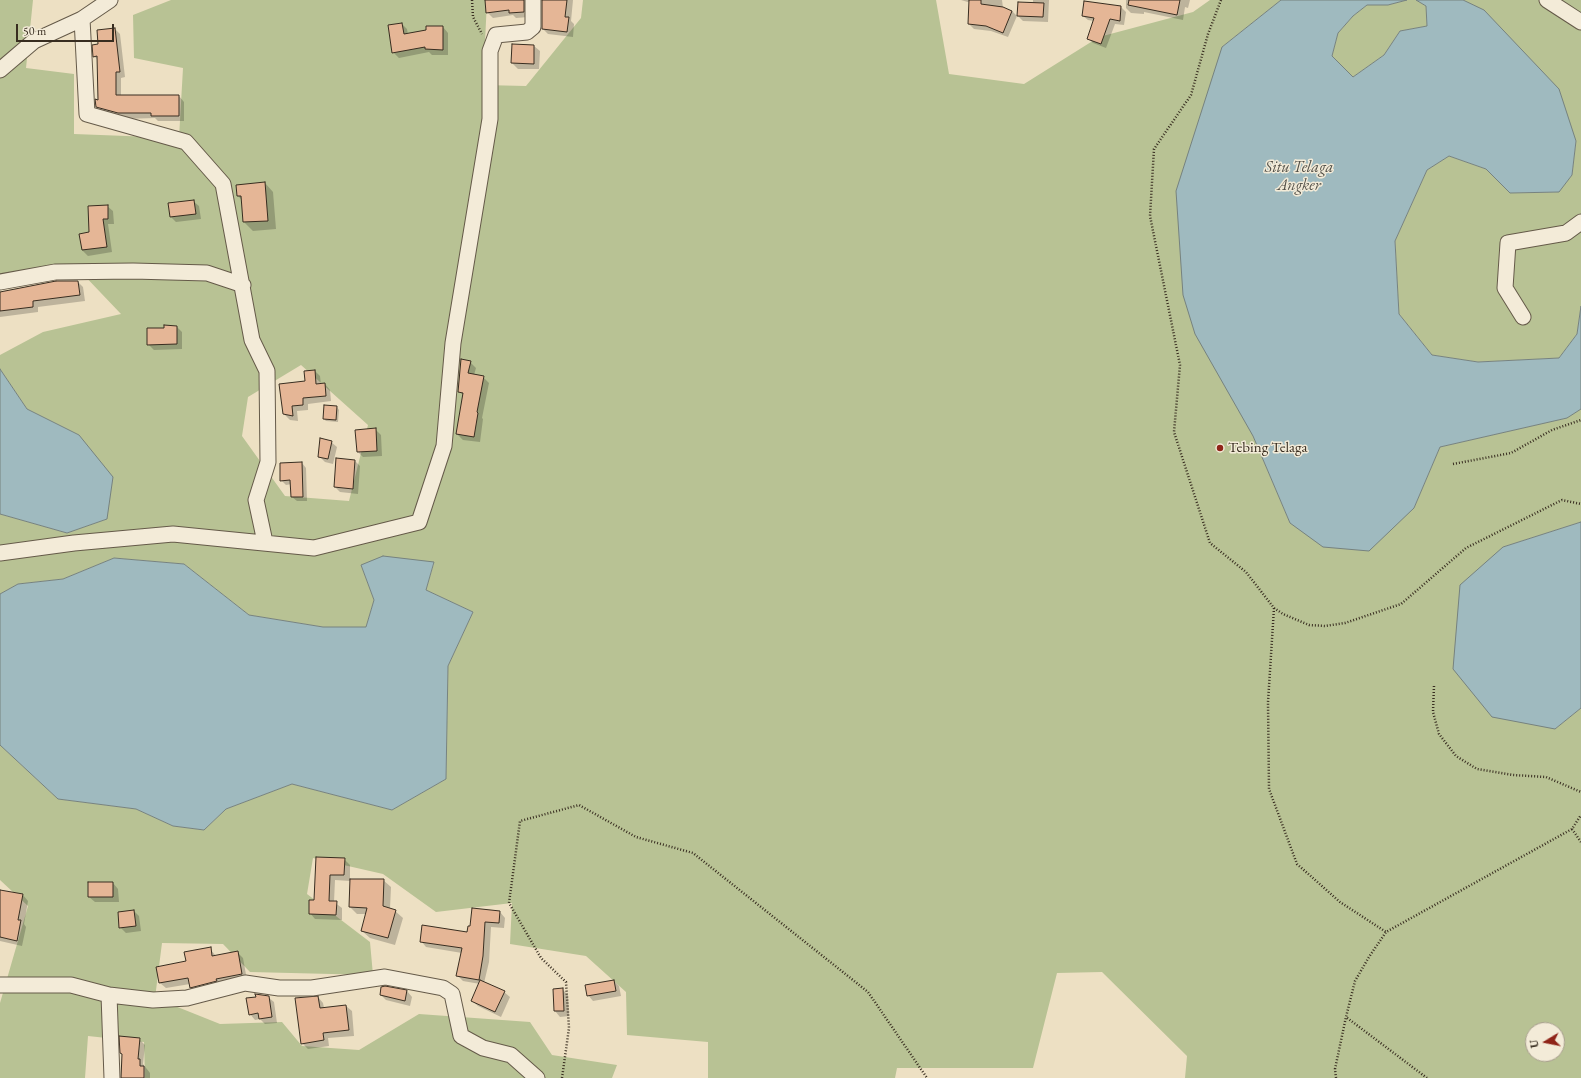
<!DOCTYPE html>
<html>
<head>
<meta charset="utf-8">
<style>
	body { margin:0 }
	#map { position:relative; width:1581px; height:1078px; overflow:hidden; background:#ede0c3; font-family:"EB Garamond",serif }
	canvas { display:block }
	.north { position:absolute; left:1525px; top:1022px; width:40px; height:40px; box-sizing:border-box; background:#f3ebd8; border:1px solid #a89f8e; border-radius:50%; rotate:260deg; font-size:11px; font-weight:700; line-height:16px; text-align:center; color:#382d20 }
	.north::after { content:''; display:block; margin:auto; width:14px; height:18px; background:#8f2418; clip-path:polygon(50% 0,100% 100%,50% 72%,0 100%) }
	.scale { position:absolute; left:16px; top:24px; width:98px; height:18px; box-sizing:border-box; border:2px solid #382d20; border-top:0; padding-left:5px; font-size:12px; line-height:14px; white-space:nowrap; color:#382d20; -webkit-text-stroke:3px #f3ebd8; paint-order:stroke }
</style>
</head>
<body>
<div id="map">
<canvas width="1581" height="1078"></canvas>
<div class="north">U</div>
<div class="scale">50 m</div>
</div>
<script>
const g = document.querySelector('canvas').getContext('2d');
g.lineJoin = 'round';
function fillPath(path, color) { g.fillStyle = color; g.fill(path, 'evenodd'); }
const poly = rows => new Path2D(rows.map(r => 'M' + r).join(''));
function trace(path, color, width, dash) { g.strokeStyle = color; g.lineWidth = width; g.lineCap = dash ? 'butt' : 'round'; g.setLineDash(dash || []); g.stroke(path); }
function label(font, color, halo, rows, align = 'center') {
  g.font = font + ' "EB Garamond",serif'; g.lineWidth = 3; g.setLineDash([]); g.textBaseline = 'middle'; g.strokeStyle = halo; g.fillStyle = color; for (const [text, x, y, turn = 0] of rows) {
    g.save(); g.translate(x, y); g.rotate((+turn || 0) * Math.PI / 180); g.textAlign = isNaN(turn) ? turn : align; if (halo) g.strokeText(text, 0, 0); g.fillText(text, 0, 0); g.restore();
  }
}
fillPath(poly([
	[0,0,33,0,26,68,74,74,74,134,179,138,183,68,134,58,133,15,171,0,487,0,483,85,526,86,581,18,583,0,936,0,949,74,1024,84,1099,37,1193,12,1210,0,1281,0,1222,47,1253,436,1290,523,1414,508,1440,447,1566,418,1581,409,1581,522,1503,547,1555,729,1581,708,1581,1078,1185,1078,1187,1056,1102,972,1057,973,1033,1068,897,1068,895,1078,708,1078,708,1042,627,1035,626,992,586,956,510,944,512,903,436,912,383,874,313,858,307,894,370,942,373,975,250,972,223,944,162,943,155,998,220,1024,282,1022,302,1046,359,1050,419,1014,530,1022,552,1055,617,1065,612,1078,145,1078,144,1042,88,1036,85,1078,0,1078,0,1003,28,906,0,880,0,745,58,799,136,809,173,826,204,830,226,809,292,784,392,810,446,779,448,666,473,612,426,590,434,563,361,565,374,600,366,627,323,627,249,615,184,564,114,558,63,579,18,584,0,594,0,514,67,533,107,519,79,435,27,409,0,369,0,355,43,332,121,314,80,271,0,288],
	[301,365,368,425,349,501,285,496,242,436,248,397],
	[1533,1030,1557,1030,1557,1054,1533,1054],
	[1407,0,1416,0,1426,6,1427,26,1400,31,1384,55,1353,77,1332,56,1338,33,1353,16,1367,5,1388,5],
	[1463,0,1581,0,1581,306,1577,334,1559,358,1478,362,1432,355,1399,314,1395,241,1427,170,1449,156,1486,169,1510,193,1558,192,1572,175,1576,141,1484,11]
]), '#b8c294');
const water = poly([
	[1281,0,1407,0,1388,5,1367,5,1353,16,1338,33,1332,56,1353,77,1384,55,1400,31,1427,26,1426,6,1416,0,1463,0,1484,10,1559,89,1576,141,1572,175,1559,192,1510,193,1486,169,1449,156,1427,170,1395,241,1399,314,1432,355,1478,362,1559,358,1577,334,1581,306,1581,409,1567,418,1440,447,1414,508,1369,551,1323,547,1290,523,1253,436,1195,334,1183,295,1176,191,1222,47,1281,0],
	[0,369,27,409,79,435,113,477,107,519,67,533,0,514,0,369],
	[1581,522,1581,708,1555,729,1492,717,1453,669,1460,585,1503,547,1581,522],
	[383,556,434,562,426,590,473,612,448,666,446,779,392,810,292,784,226,809,204,830,173,826,136,809,58,799,0,745,0,594,18,584,63,579,114,558,184,564,249,615,323,627,366,627,374,600,361,565,383,556]
]);
fillPath(water, '#9fbabf');
trace(water, '#76827f', 1);
fillPath(poly([
	[486,0,529,0,529,17,516,18,513,15,493,18,487,12],
	[551,0,573,0,571,21,574,24,573,37,548,34,543,29],
	[961,0,1002,0,1003,8,1012,11,1017,16,1008,37,991,31,974,29,969,24,971,3],
	[1033,0,1049,0,1048,22,1023,21,1018,16,1033,3],
	[1126,0,1190,0,1188,8,1185,7,1183,20,1144,12,1144,14,1131,13,1126,8],
	[1085,2,1121,7,1126,12,1124,25,1115,24,1106,48,1093,43,1088,38,1094,21,1088,20,1083,16],
	[402,24,407,29,408,35,443,27,448,33,448,55,432,55,429,52,399,58,393,52],
	[115,29,120,34,125,77,121,78,121,96,179,96,184,102,184,121,158,121,155,118,124,119,102,112,97,107,99,101,98,60,94,56,100,45],
	[513,45,534,46,540,51,539,69,518,69,512,63],
	[265,183,273,192,276,229,253,231,244,222,243,201,238,196,237,186],
	[193,201,199,206,201,219,176,222,171,217],
	[107,206,113,211,114,224,108,224,112,252,88,256,82,250,90,233],
	[78,282,83,287,85,301,38,307,38,312,0,317,0,293],
	[177,327,182,332,182,349,154,350,148,344,165,329],
	[470,362,476,368,474,375,483,377,489,383,482,418,483,419,480,442,463,440,457,434,463,395,459,391],
	[315,371,320,376,321,385,325,384,330,390,331,401,308,404,308,410,297,411,298,421,290,420,284,414],
	[337,407,339,410,338,422,326,421,324,419],
	[375,429,381,435,382,456,363,457,358,452],
	[331,442,337,447,333,464,325,462,319,456],
	[355,461,360,466,358,494,340,492,335,487],
	[302,463,306,468,307,501,297,501,292,497,292,484,286,485,281,480],
	[317,858,344,859,350,865,350,880,383,880,391,887,390,909,395,911,403,918,395,945,370,938,362,931,367,914,357,914,350,907,350,881,335,880,334,902,342,908,342,920,315,919,310,913,315,901],
	[113,883,118,889,119,902,95,902,89,897],
	[0,891,23,895,28,901,24,924,26,927,22,946,0,941],
	[134,911,139,916,141,931,126,933,120,927],
	[500,912,505,918,504,928,491,927,489,962,484,983,504,992,510,997,501,1017,478,1006,472,1001,480,984,463,981,457,975,462,953,426,947,421,941,468,933,469,927],
	[210,949,216,956,237,952,243,958,247,980,196,993,191,987,190,984,166,988,160,983,157,968,187,962],
	[614,981,619,986,621,996,593,1001,588,995],
	[562,989,568,995,569,1016,560,1017,555,1011],
	[407,991,412,997,410,1006,386,1000,381,995],
	[268,997,274,1002,277,1023,265,1024,260,1019,255,1020,250,1014],
	[318,997,323,1003,324,1008,346,1006,352,1011,354,1036,328,1038,329,1046,308,1049,302,1043],
	[139,1039,145,1045,143,1064,150,1073,150,1078,122,1078,123,1055]
]), '#0003');
const building = poly([
	[485,0,524,0,524,12,509,13,509,10,486,13,485,0],
	[542,0,567,0,565,17,569,17,567,32,542,29,542,0],
	[969,0,981,0,981,4,1003,7,1012,11,1003,33,986,26,968,24,969,0],
	[1129,0,1180,0,1177,15,1128,5,1129,0],
	[1084,1,1121,6,1120,21,1110,19,1101,44,1087,39,1094,18,1082,16,1084,1],
	[1018,2,1044,3,1043,17,1017,16,1018,2],
	[402,23,404,34,426,30,426,26,443,26,443,50,425,49,425,47,392,53,388,25,402,23],
	[115,28,120,72,116,72,116,95,179,95,179,116,151,116,151,113,118,113,96,107,95,99,98,100,97,56,93,57,92,45,98,44,97,30,115,28],
	[512,44,534,45,534,64,511,63,512,44],
	[265,182,268,221,243,222,241,196,237,196,236,185,265,182],
	[194,200,196,214,170,217,168,203,194,200],
	[108,205,108,219,103,219,107,247,82,250,79,234,89,232,88,206,108,205],
	[56,281,78,281,80,295,33,301,33,307,0,311,0,292,56,281],
	[164,325,177,326,177,344,147,345,147,328,164,328,164,325],
	[461,359,471,361,468,373,484,376,477,412,478,413,474,437,456,434,463,393,458,392,461,359],
	[315,370,316,384,325,383,326,396,303,398,303,405,292,406,293,416,283,414,279,384,305,381,304,371,315,370],
	[324,405,337,406,336,420,323,419,324,405],
	[376,428,377,451,357,452,355,430,376,428],
	[320,438,332,441,328,459,318,457,320,438],
	[336,458,355,460,353,489,334,487,336,458],
	[302,462,303,497,291,497,290,480,280,481,280,463,302,462],
	[316,857,345,858,344,875,330,875,329,901,337,901,336,915,309,914,309,900,314,900,316,857],
	[350,879,384,879,383,906,396,910,388,938,361,931,367,908,349,907,350,879],
	[88,882,113,882,113,897,88,897,88,882],
	[0,890,23,894,18,920,21,920,17,941,0,937,0,890],
	[472,908,500,911,499,923,485,922,483,956,479,980,456,976,462,948,420,942,422,925,467,932,468,926,470,926,472,908],
	[134,910,136,926,119,928,118,912,134,910],
	[211,947,212,956,238,951,242,974,216,979,217,981,190,988,188,978,159,983,156,967,186,961,184,952,211,947],
	[480,980,505,991,495,1012,471,1001,480,980],
	[614,980,616,991,587,996,585,985,614,980],
	[385,986,407,990,405,1001,380,995,381,987,385,986],
	[563,988,564,1011,554,1011,553,989,563,988],
	[255,994,269,996,272,1017,259,1019,258,1013,249,1015,246,998,256,997,255,994],
	[318,996,320,1008,346,1005,349,1030,323,1033,324,1040,301,1044,295,998,318,996],
	[119,1036,140,1038,138,1059,140,1059,140,1066,144,1066,144,1078,121,1078,122,1054,120,1053,119,1036]
]);
fillPath(building, '#e5b696');
trace(building, '#382d20', 1);
const minor = poly([
	[1547,0,1581,22],
	[82,19,87,114,186,142,223,184,252,340,267,371,268,462,256,500,265,542],
	[0,70,34,41,82,19,110,0],
	[0,282,55,272,133,271,207,273,243,285],
	[1523,317,1505,288,1508,243,1566,233,1581,222],
	[0,553,74,543,173,534,314,548,419,522,444,446,453,343,490,119,490,51,496,35,527,32,533,27,533,0],
	[0,985,71,985,109,995,153,1000,187,998,245,983,279,988,312,988,385,977,443,988,452,994,461,1036,483,1048,511,1055,537,1078],
	[109,995,112,1078]
]);
trace(minor, '#655a49', 17);
trace(poly([
	[472,0,473,17,482,34],
	[1221,0,1208,34,1191,95,1154,149,1150,216,1180,365,1174,432,1210,543,1246,572,1274,608,1283,614,1309,625,1325,626,1345,623,1401,604,1466,548,1562,500,1581,504],
	[1453,464,1511,453,1552,430,1581,420],
	[1274,608,1268,702,1269,789,1297,864,1340,902,1386,932],
	[1434,686,1433,712,1439,734,1456,756,1477,769,1513,775,1546,777,1581,792],
	[1572,829,1581,842],
	[562,1078,569,1028,566,982,541,958,509,903,520,821,579,805,636,837,693,853,868,992,927,1078],
	[1336,1078,1335,1069,1346,1017],
	[1427,1078,1346,1017,1355,981,1369,957,1386,932,1572,829,1581,815]
]), '#382d20', 2.5, [1, 2]);
trace(minor, '#f3ebd8', 15);
for (const [x, y, r, color] of [
	[1220,448,4,"#8f2418"]
]) { const dot = new Path2D(); dot.arc(x, y, r, 0, 2 * Math.PI); g.fillStyle = color; g.fill(dot); trace(dot, '#f3ebd8', 1.5); }
label('15px', '#382d20', '#f3ebd8', [
	["Tebing Telaga",1228,448]
], 'left');
label('italic 16px', '#525048', '#f3ebd8', [
	["Situ Telaga",1299,168],
	["Angker",1299,186]
]);
</script>
</body>
</html>
